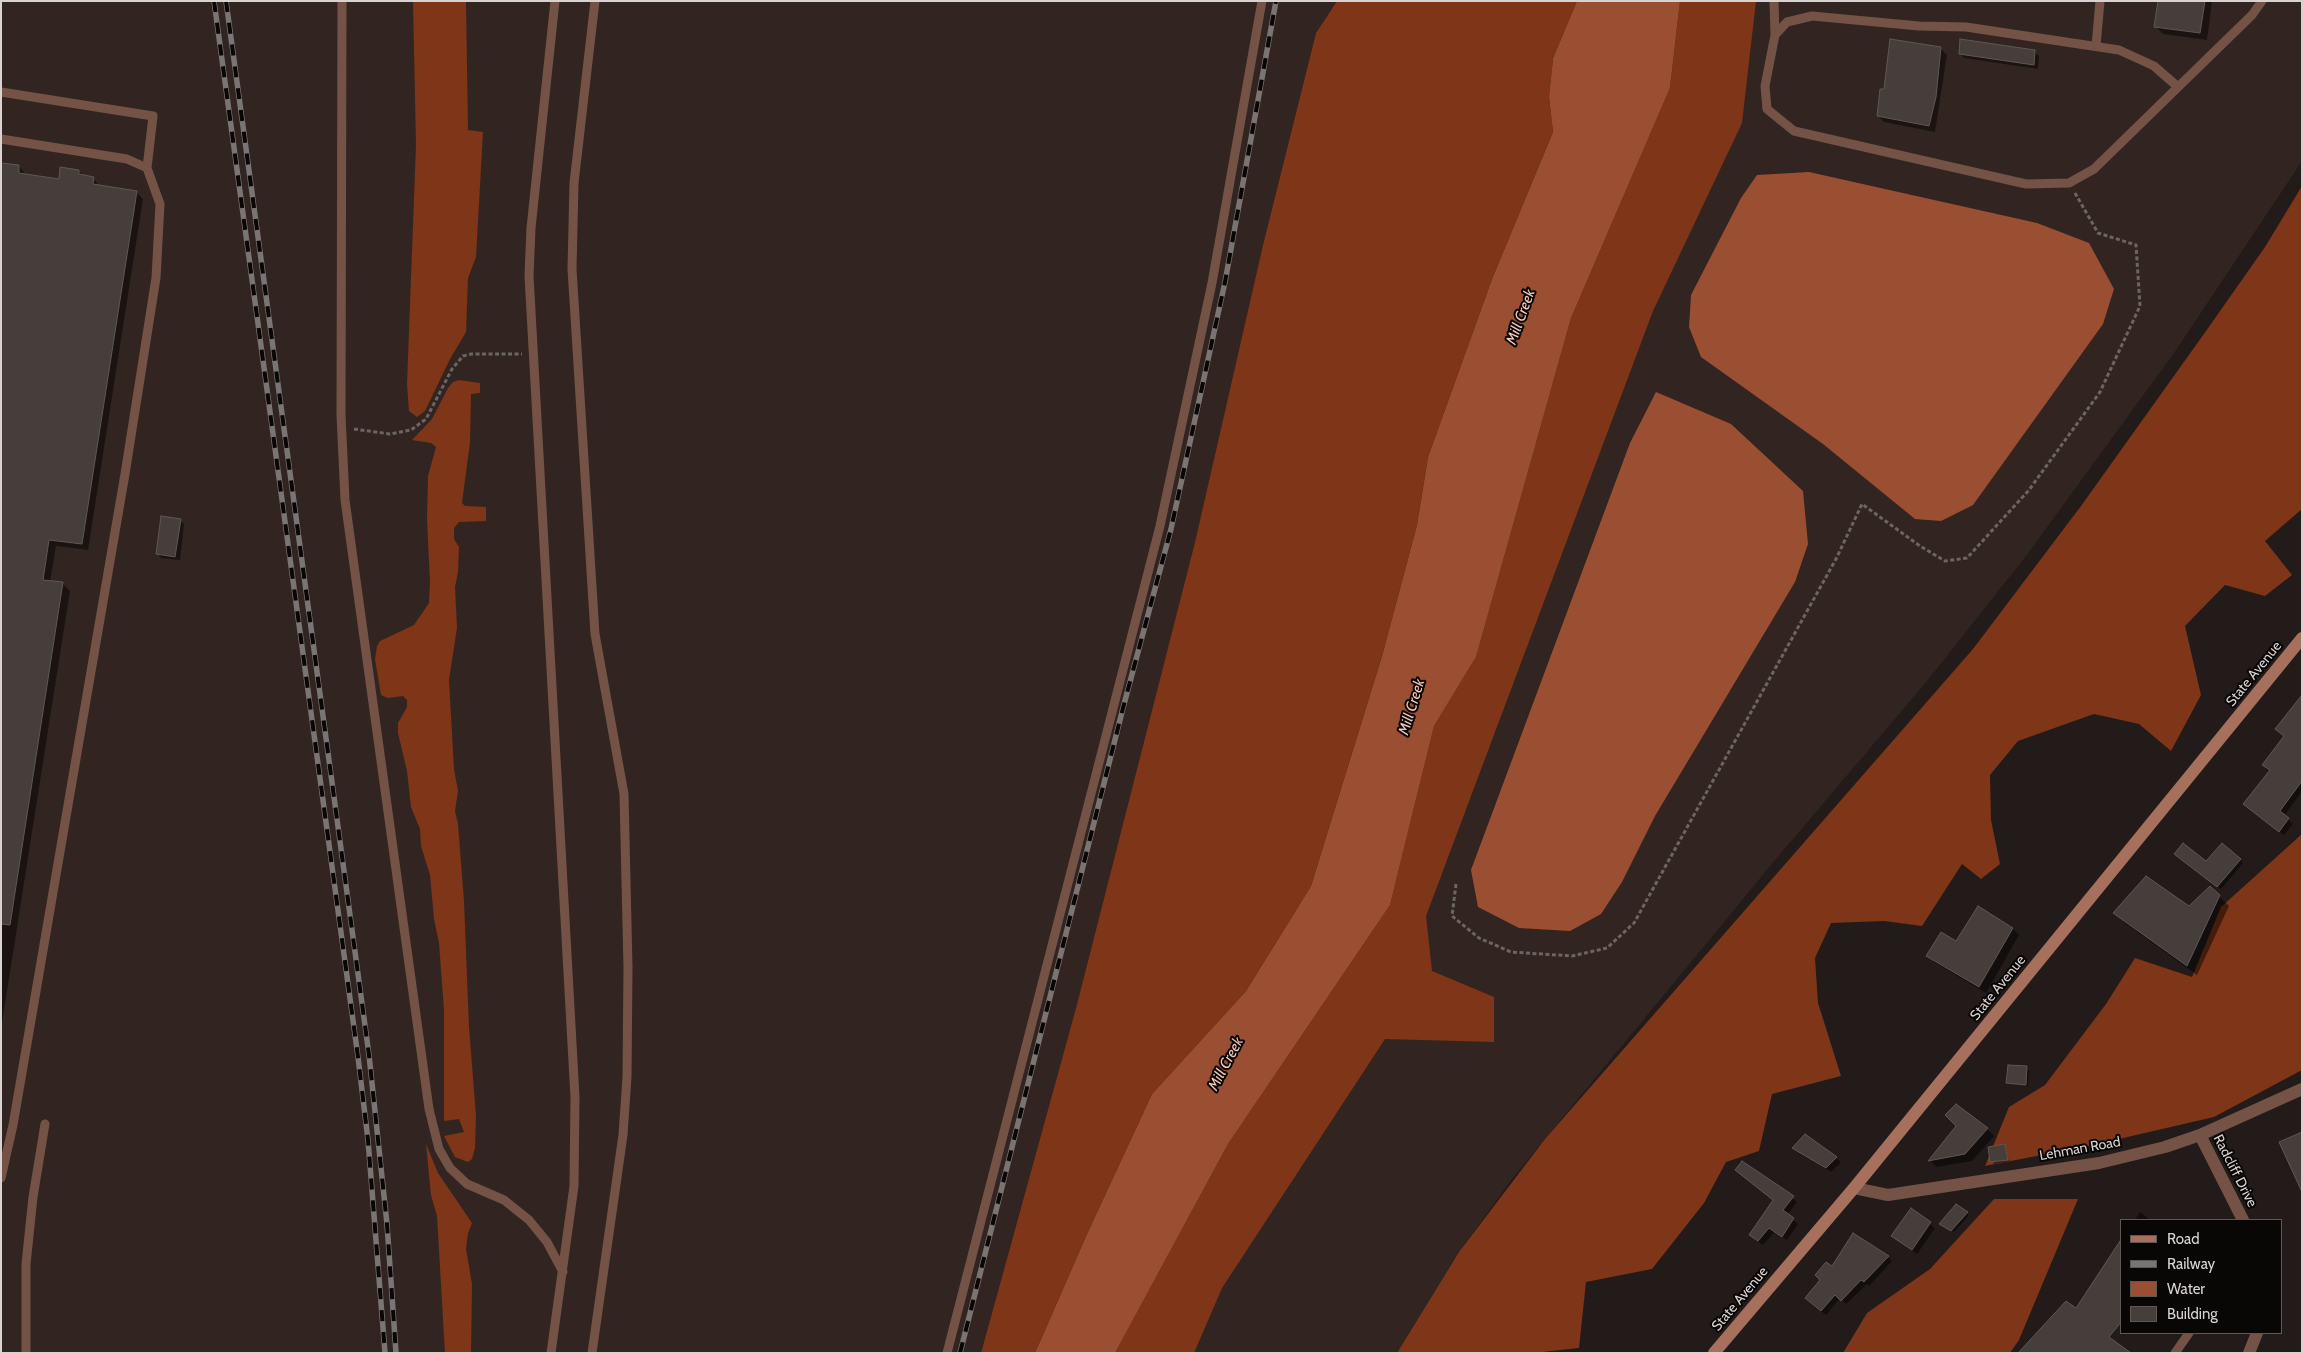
<!DOCTYPE html>
<html>
<head>
<meta charset="utf-8">
<style>
	body { margin:0 }
	#map { position:relative; width:2303px; height:1354px; overflow:hidden; background:#221b19; font-family:Cabin,sans-serif }
	canvas { display:block }
	.frame { position:absolute; inset:0; border:2px solid #d8d3d1; pointer-events:none }
	.legend { position:absolute; left:2120px; top:1219px; width:162px; height:115px; box-sizing:border-box; background:#090706; border:1px solid #5c5957; margin:0; padding:6px 9px; list-style:none; font-size:15px; color:#d8d3d1 }
	.legend li { display:flex; align-items:center; gap:10px; height:25px }
	.legend b { width:25px; border:1px solid #5c5957 }
</style>
</head>
<body>
<div id="map">
<canvas width="2303" height="1354"></canvas>
<div class="frame"></div>
<ul class="legend">
<li><b style="height:6px;background:#a6705d"></b>Road</li>
<li><b style="height:6px;background:#7a7472"></b>Railway</li>
<li><b style="height:14px;background:#9a4e32"></b>Water</li>
<li><b style="height:14px;background:#453e3b"></b>Building</li>
</ul>
</div>
<script>
const g = document.querySelector('canvas').getContext('2d');
g.lineJoin = 'round';
function fillPath(path, color) { g.fillStyle = color; g.fill(path, 'evenodd'); }
const poly = rows => new Path2D(rows.map(r => 'M' + r).join(''));
function trace(path, color, width, dash) { g.strokeStyle = color; g.lineWidth = width; g.lineCap = dash ? 'butt' : 'round'; g.setLineDash(dash || []); g.stroke(path); }
function label(font, color, halo, rows, align = 'center') {
  g.font = font + ' Cabin,sans-serif'; g.lineWidth = 4; g.setLineDash([]); g.textBaseline = 'middle'; g.strokeStyle = halo; g.fillStyle = color; for (const [text, x, y, turn = 0] of rows) {
    g.save(); g.translate(x, y); g.rotate((+turn || 0) * Math.PI / 180); g.textAlign = isNaN(turn) ? turn : align; if (halo) g.strokeText(text, 0, 0); g.fillText(text, 0, 0); g.restore();
  }
}
fillPath(poly([
	[1,1,1337,1,1316,33,1263,245,1195,542,1076,1008,981,1353,1,1353],
	[1680,1,2302,1,2302,161,2174,353,2026,556,1927,681,1776,859,1512,1179,1459,1252,1397,1353,1115,1353,1670,88]
]), '#322521');
fillPath(poly([
	[413,1,466,1,468,130,483,132,476,257,468,278,466,332,450,359,425,411,417,417,409,411,407,384,416,145],
	[1337,1,1577,1,1553,58,1549,97,1553,132,1492,279,1428,457,1417,525,1382,656,1311,886,1246,991,1152,1094,1087,1234,1035,1353,981,1353,1076,1008,1195,542,1263,245,1316,33],
	[1680,1,1756,1,1742,123,1653,311,1426,916,1432,971,1494,997,1494,1042,1385,1039,1222,1288,1194,1353,1115,1353,1228,1144,1390,905,1434,726,1476,657,1571,318,1670,88],
	[2302,186,2302,509,2265,541,2292,575,2265,596,2225,585,2185,626,2201,695,2171,751,2139,724,2094,714,2018,741,1990,775,1991,820,2000,864,1981,879,1962,864,1922,926,1884,921,1831,923,1815,958,1818,1003,1841,1076,1772,1094,1759,1151,1726,1162,1704,1203,1652,1269,1586,1282,1579,1348,1533,1353,1397,1353,1459,1252,1545,1139,1973,649,2081,506,2206,331,2265,247],
	[459,380,480,383,480,393,471,394,470,442,462,503,465,506,486,507,486,521,459,522,454,528,454,539,459,547,458,572,455,587,457,628,449,680,454,769,458,791,455,811,458,824,464,901,469,1027,476,1116,475,1148,472,1159,468,1162,455,1157,444,1136,464,1132,459,1119,444,1121,444,1010,439,943,434,919,430,875,421,846,420,829,411,807,407,771,398,733,398,723,407,707,407,700,403,696,388,698,381,695,375,659,377,646,380,641,414,625,429,603,430,582,427,520,428,476,436,447,431,443,412,440,432,419,448,388,453,382],
	[2302,834,2302,1070,2214,1117,2093,1145,1985,1166,2009,1107,2045,1085,2106,1004,2135,958,2192,977,2221,907],
	[426,1144,438,1173,472,1223,468,1233,466,1249,472,1284,471,1353,445,1353,437,1216,431,1195],
	[1994,1199,2078,1199,2019,1340,2010,1353,1843,1353,1867,1313,1930,1269]
]), '#7e3518');
fillPath(poly([
	[1577,1,1680,1,1670,88,1571,318,1476,657,1434,726,1390,905,1228,1144,1115,1353,1035,1353,1087,1234,1152,1094,1246,991,1311,886,1382,656,1417,525,1428,457,1492,279,1553,132,1549,97,1553,58],
	[1809,172,2037,223,2089,243,2114,289,2103,324,1973,505,1941,521,1915,519,1823,444,1701,357,1689,327,1691,295,1741,198,1757,175],
	[1656,392,1731,424,1803,491,1808,544,1795,582,1655,816,1622,882,1601,914,1570,931,1519,928,1478,907,1471,870,1630,443]
]), '#9a4e32');
fillPath(poly([
	[2159,1,2212,1,2207,40,2163,34,2156,27],
	[1941,49,1947,55,1935,132,1884,122,1878,116,1885,91],
	[2034,52,2039,56,2038,69,1964,58,1960,53],
	[1,164,19,166,26,175,60,181,79,171,84,176,93,178,100,187,136,192,143,199,88,550,56,546,50,582,63,584,70,591,1,1029],
	[180,520,184,524,180,560,161,558,157,553],
	[2302,696,2302,791,2284,816,2293,824,2284,835,2249,808,2271,771,2269,769],
	[2179,857,2207,863,2240,860,2243,863,2221,889],
	[2210,888,2229,906,2197,975,2125,923,2115,913,2189,908],
	[2013,929,2019,935,1986,993,1934,962,1928,955,1956,943],
	[2010,1066,2029,1070,2028,1086,2007,1082],
	[1987,1129,1994,1136,1972,1161,1936,1167,1930,1160],
	[1805,1136,1841,1162,1831,1172,1794,1148],
	[2005,1146,2009,1161,1994,1164,1989,1148],
	[1742,1163,1797,1202,1787,1215,1798,1224,1787,1240,1774,1232,1763,1245,1755,1239,1774,1200],
	[1956,1206,1969,1215,1954,1232,1943,1226],
	[1911,1210,1935,1228,1917,1254,1893,1236],
	[2140,1212,2150,1220,2135,1220],
	[1888,1257,1892,1261,1869,1286,1867,1284,1846,1304,1840,1298,1826,1315,1811,1303,1822,1280,1832,1268]
]), '#0007');
const building = poly([
	[2158,1,2205,1,2200,33,2154,27,2158,1],
	[1890,39,1941,47,1936,97,1929,126,1877,116,1880,89,1884,89,1890,39],
	[1960,39,2035,50,2034,65,1959,54,1960,39],
	[1,163,19,165,19,173,59,179,60,167,79,170,79,174,94,177,93,184,137,191,82,544,49,540,43,580,63,582,10,925,1,924,1,163],
	[161,516,181,519,175,557,156,554,161,516],
	[2302,695,2302,781,2280,811,2289,818,2279,832,2243,804,2270,770,2262,765,2284,736,2275,729,2302,695],
	[2183,843,2206,861,2222,843,2241,859,2217,887,2174,854,2183,843],
	[2146,876,2189,906,2210,886,2220,895,2187,966,2113,913,2146,876],
	[1978,906,2013,928,1979,987,1926,956,1941,932,1956,941,1978,906],
	[2008,1065,2027,1066,2026,1085,2006,1083,2008,1065],
	[1956,1104,1988,1128,1965,1154,1928,1161,1956,1126,1945,1115,1956,1104],
	[2302,1132,2302,1192,2279,1142,2302,1132],
	[1805,1134,1837,1157,1826,1168,1792,1148,1805,1134],
	[2005,1144,2008,1160,1990,1162,1988,1147,2005,1144],
	[1742,1161,1794,1196,1783,1210,1794,1218,1782,1237,1769,1228,1758,1241,1749,1235,1773,1200,1735,1170,1742,1161],
	[1956,1204,1968,1212,1951,1231,1939,1224,1956,1204],
	[1911,1208,1931,1222,1912,1250,1891,1236,1911,1208],
	[1853,1233,1889,1256,1864,1282,1861,1280,1841,1301,1835,1295,1821,1311,1805,1298,1820,1280,1815,1275,1826,1262,1832,1266,1853,1233],
	[2122,1238,2122,1321,2109,1337,2131,1353,2018,1353,2066,1301,2076,1308,2122,1238]
]);
fillPath(building, '#453e3b');
trace(building, '#5f5754', 1);
trace(poly([
	[354,429,390,434,411,430,426,419,452,369,463,356,471,354,522,354],
	[1456,884,1452,916,1479,938,1511,952,1572,956,1607,948,1634,923,1836,559,1862,504,1920,546,1945,561,1967,558,2029,490,2100,392,2140,306,2136,245,2098,233,2075,193]
]), '#6b6563', 3, [4, 2.5]);
trace(poly([
	[342,1,341,415,345,500,429,1109,439,1149,450,1168,467,1184,504,1200,529,1220,547,1242,563,1272],
	[1774,1,1775,35],
	[2096,46,2100,1],
	[2178,87,2154,66,2119,50,1966,27,1919,26,1812,16,1787,22,1775,35,1765,86,1767,109,1794,131,2026,184,2069,183,2094,169,2252,15,2262,1],
	[1,92,153,116,147,168],
	[1,139,127,159,147,168,160,204,156,278,125,474,13,1125,1,1178],
	[26,1353,26,1264,33,1197,45,1124],
	[551,1353,574,1186,575,1097,529,276,531,228,555,1],
	[592,1353,623,1135,627,1077,628,968,624,794,595,634,572,269,574,183,595,1],
	[947,1353,1160,526,1212,283,1262,1],
	[2175,1353,2189,1333]
]), '#745346', 9);
trace(poly([
	[2200,1135,2243,1220],
	[1854,1188,1888,1195,2099,1163,2165,1147,2200,1135,2302,1089],
	[2249,1353,2257,1333]
]), '#745346', 12);
trace(poly([
	[1714,1353,1854,1188,2302,638]
]), '#a6705d', 12);
const rail = poly([
	[214,1,358,1057,368,1140,385,1353],
	[226,1,369,1055,387,1224,396,1353],
	[960,1353,1123,708,1171,529,1225,282,1276,1]
]);
trace(rail, '#7a7472', 5.5);
trace(rail, '#090706', 4, [11]);
label('14px', '#d8d3d1', '#090706', [
	["State Avenue",2254,674,-51],
	["State Avenue",1998,988,-51],
	["Lehman Road",2080,1149,-10],
	["Radcliff Drive",2235,1171,63],
	["State Avenue",1740,1299,-50]
]);
label('italic 15px', '#f6c9b9', '#090706', [
	["Mill Creek",1521,317,-70],
	["Mill Creek",1412,707,-73],
	["Mill Creek",1226,1064,-62]
]);
</script>
</body>
</html>
